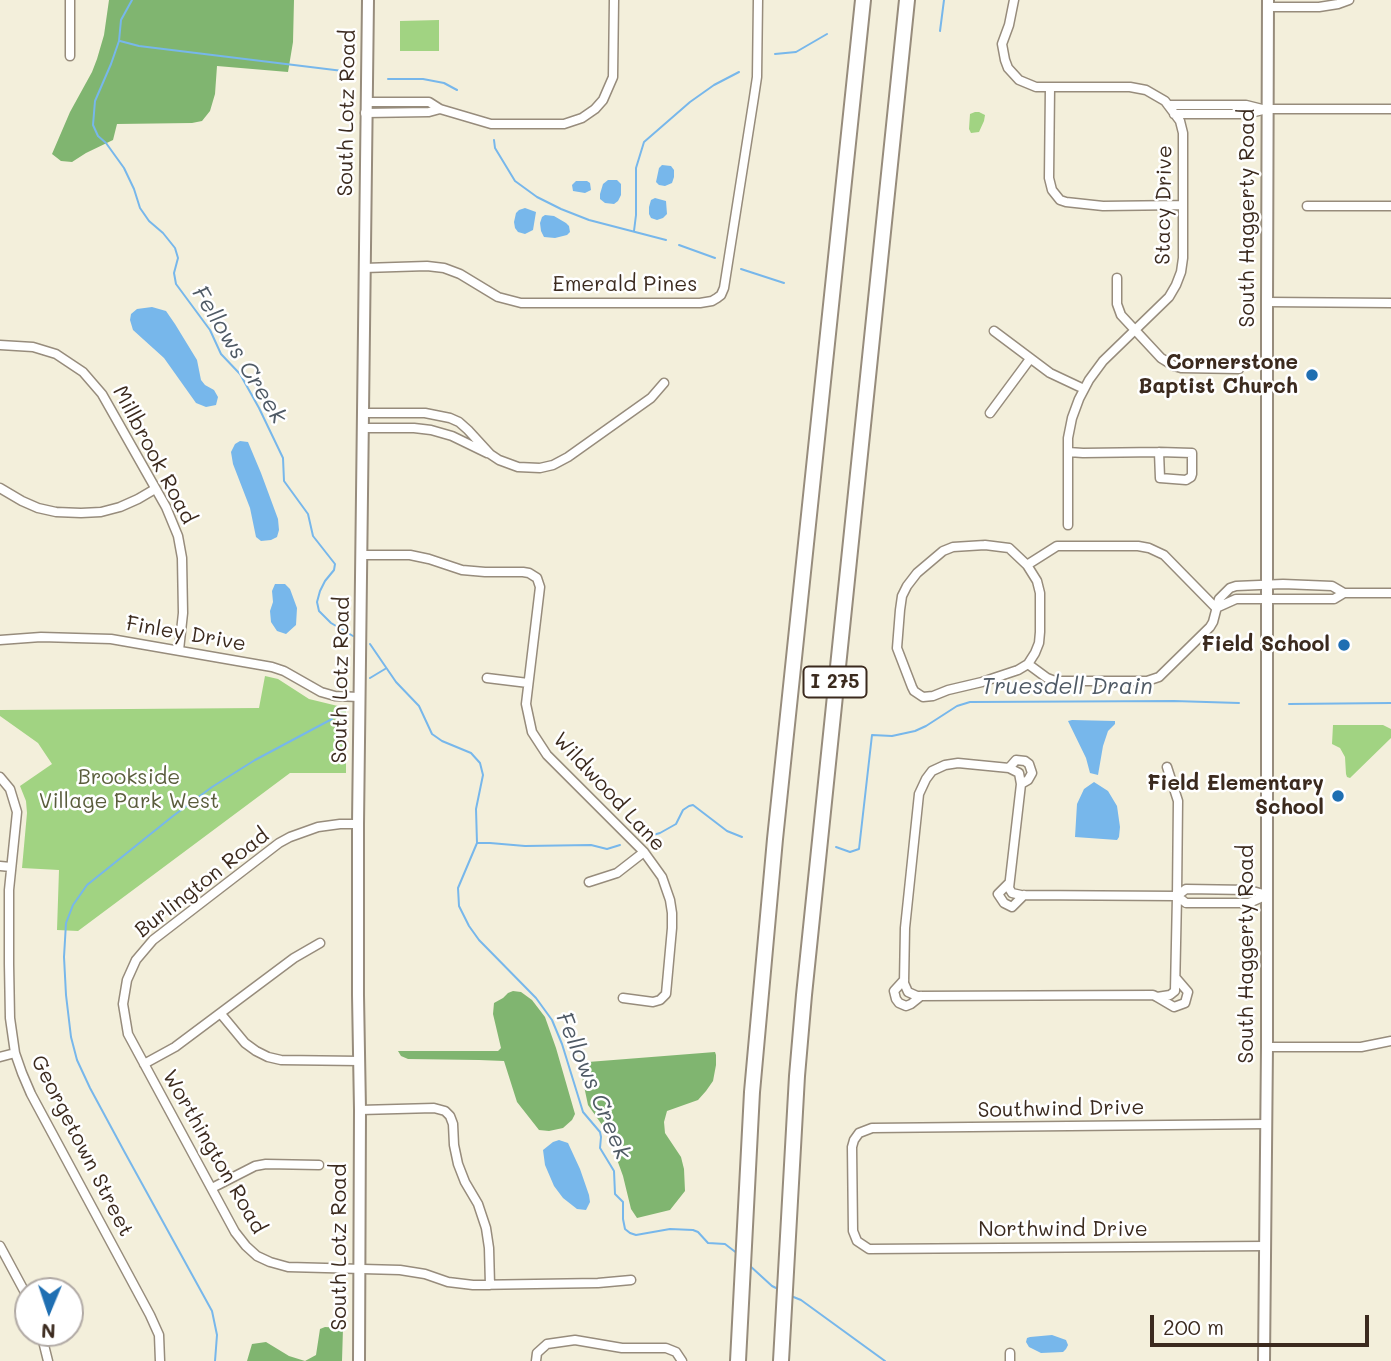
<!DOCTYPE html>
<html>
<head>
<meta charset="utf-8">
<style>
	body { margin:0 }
	#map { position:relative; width:1391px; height:1361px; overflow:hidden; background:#f3efdb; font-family:Mali,sans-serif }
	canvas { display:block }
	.north { position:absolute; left:14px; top:1277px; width:70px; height:70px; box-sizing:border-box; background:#fff; border:2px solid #b1aaa5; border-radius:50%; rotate:182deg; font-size:19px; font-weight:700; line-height:28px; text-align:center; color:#3b2a1e }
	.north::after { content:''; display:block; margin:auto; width:24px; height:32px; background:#1f6fb2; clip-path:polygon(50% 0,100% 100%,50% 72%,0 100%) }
	.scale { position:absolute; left:1150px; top:1315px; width:219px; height:32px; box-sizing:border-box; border:4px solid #3b2a1e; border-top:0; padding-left:9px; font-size:21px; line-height:24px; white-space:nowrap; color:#3b2a1e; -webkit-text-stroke:5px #fff; paint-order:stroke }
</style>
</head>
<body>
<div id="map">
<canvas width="1391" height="1361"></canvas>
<div class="north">N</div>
<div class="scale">200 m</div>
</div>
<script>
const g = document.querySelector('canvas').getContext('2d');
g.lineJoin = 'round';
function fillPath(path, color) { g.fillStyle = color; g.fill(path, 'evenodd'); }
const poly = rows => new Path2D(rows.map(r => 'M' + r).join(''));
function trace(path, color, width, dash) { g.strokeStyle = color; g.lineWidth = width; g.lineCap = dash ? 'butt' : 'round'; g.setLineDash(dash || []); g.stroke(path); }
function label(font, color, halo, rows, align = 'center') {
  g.font = font + ' Mali,sans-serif'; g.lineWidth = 5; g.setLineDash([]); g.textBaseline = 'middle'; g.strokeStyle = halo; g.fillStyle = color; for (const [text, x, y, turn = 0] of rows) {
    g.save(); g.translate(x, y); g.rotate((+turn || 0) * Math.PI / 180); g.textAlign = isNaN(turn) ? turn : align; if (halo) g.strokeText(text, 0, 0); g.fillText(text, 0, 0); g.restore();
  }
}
fillPath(poly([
	[439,20,439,51,400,51,400,21],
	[975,112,979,112,985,115,984,121,979,132,971,133,969,129,970,114],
	[265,676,278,679,309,699,346,708,346,773,290,773,78,931,57,930,59,870,22,868,27,813,26,801,20,786,52,764,38,743,0,716,0,710,259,708],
	[1333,725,1383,725,1391,729,1391,738,1350,778,1347,777,1346,774,1345,757,1340,748,1332,744]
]), '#a1d382');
fillPath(poly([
	[109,0,294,0,293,42,288,72,217,66,215,94,210,111,202,121,192,123,117,124,113,140,86,153,72,162,61,161,52,154,70,112,92,72,97,59,104,35],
	[513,991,521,992,532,1000,545,1017,556,1048,575,1114,572,1120,563,1128,549,1131,539,1130,517,1102,504,1061,479,1060,408,1059,401,1056,398,1051,498,1051,501,1048,493,1014,494,1003,503,998,508,993],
	[715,1052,716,1055,716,1065,713,1081,706,1091,698,1100,667,1111,664,1122,665,1133,681,1157,684,1169,685,1191,670,1210,637,1218,631,1209,623,1176,607,1132,588,1105,580,1067,588,1062],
	[325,1327,343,1328,342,1361,247,1361,252,1344,266,1342,289,1356,305,1361,316,1355,320,1329]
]), '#80b570');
fillPath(poly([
	[662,165,671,166,674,170,674,177,672,183,665,186,659,185,656,182,659,168],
	[608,180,617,180,621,184,621,195,618,201,614,204,605,203,600,199,600,194,603,184],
	[576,181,587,181,590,183,591,190,585,193,573,191,572,185],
	[655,198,666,201,667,214,663,218,657,220,651,218,649,214,649,207,651,200],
	[525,208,536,212,533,230,525,234,518,232,515,228,514,222,516,213,519,210],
	[545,215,554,216,566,223,569,226,570,232,567,235,555,238,544,237,541,231,540,223,542,217],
	[152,307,166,311,175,324,197,360,201,380,205,385,214,390,218,397,216,405,206,407,196,403,164,358,133,330,130,320,131,314,137,309],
	[240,441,248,442,261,473,278,519,279,530,277,537,271,540,261,541,256,537,250,508,233,464,231,452,235,444],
	[275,584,285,584,290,589,297,608,296,625,286,634,277,631,271,622,270,611,273,602,272,591],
	[1072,720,1115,721,1115,724,1108,731,1103,746,1098,775,1090,773,1086,758,1068,721],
	[1094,782,1108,791,1117,806,1120,827,1119,837,1117,840,1075,837,1077,804,1084,789],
	[559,1140,568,1143,580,1169,589,1195,590,1202,586,1210,577,1209,563,1198,554,1186,545,1165,543,1150,553,1142],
	[1052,1335,1066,1340,1068,1345,1066,1349,1063,1352,1041,1353,1029,1347,1026,1342,1027,1338,1030,1337]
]), '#77b7eb');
trace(poly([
	[132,0,121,20,119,41,111,64,95,101,93,125,98,136,106,143,124,168,134,189,140,208,149,221,163,233,175,248,178,258,174,273,176,284,210,330,221,354,240,374,259,408,283,458,284,481,308,514,313,536,335,564,334,570,325,581,320,591,317,602,319,611,331,623,353,636],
	[940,31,944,0],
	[120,41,139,46,351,72],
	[775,54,796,52,827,34],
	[388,79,423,79,444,83,457,90],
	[494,140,495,148,515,181,537,197,561,209,589,220,666,240],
	[634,231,636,215,636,168,644,142,690,102,714,85,739,72],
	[679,245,715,258],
	[741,269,784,283],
	[370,644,396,682,419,706,432,734,442,741,471,753,480,763,483,775,476,809,477,843,458,888,459,906,469,926,479,940,536,998,552,1020,562,1044,583,1112,600,1132,601,1137,600,1148,614,1171,615,1194,623,1202,623,1219,625,1229,630,1233,636,1235,670,1229,693,1230,698,1232,708,1243,725,1244,738,1254],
	[370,678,385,669],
	[1289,704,1391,703],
	[646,837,660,833,676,824,683,810,689,806,693,805,727,831,742,837],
	[478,843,490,843,525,846,591,845,607,849,620,845],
	[836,847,850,852,859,849,872,735,892,736,915,731,926,726,957,706,970,702,1174,701,1239,703],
	[749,1265,772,1286,780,1290],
	[791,1296,801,1300,885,1361],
	[215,1361,217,1335,212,1311,124,1151,90,1088,77,1060,71,1037,66,995,64,957,66,923,73,905,87,885,173,816,212,787,255,760,332,719]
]), '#77b7eb', 2);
const street = poly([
	[1014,0,1009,25,1002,44,1005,60,1008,68,1019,80,1036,87,1130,87,1146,90,1165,101,1180,121,1183,133,1183,258,1181,272,1176,285,1169,297,1103,361,1089,380,1079,399,1072,418,1068,438,1068,525],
	[1268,7,1319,7,1338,4,1349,0],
	[70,56,70,0],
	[1050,87,1049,178,1052,190,1060,200,1066,202,1103,206,1183,205],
	[366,102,429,102,440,109,491,124,564,124,582,118,595,109,603,100,613,77,614,0],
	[1168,105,1246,105,1262,109],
	[365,113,429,112,440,109],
	[1174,114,1246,114,1267,109,1391,109],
	[1307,206,1391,206],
	[364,268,427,266,444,268,460,274,498,297,521,303,700,303,712,301,717,298,721,295,724,288,754,97,757,77,758,0],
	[1117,278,1117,304,1121,315,1161,358,1174,366,1181,368,1239,369],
	[1267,302,1391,303],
	[994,331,1050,373,1084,389],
	[0,345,33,347,56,354,83,372,102,394,166,507,178,536,182,558,183,613,179,650],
	[363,413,425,413,450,418,459,422,468,430,490,454,499,460,518,467,540,468,553,465,568,457,651,398,664,383],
	[990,413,1030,359],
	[363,428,414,428,431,430,452,436,487,453],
	[1068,452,1083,453,1159,452,1192,453,1192,474,1191,477,1186,480,1160,478,1159,452],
	[0,488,22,501,38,508,56,512,81,513,101,512,120,507,138,499,155,489],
	[985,545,1009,548,1027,565,1037,581,1040,593,1040,632,1039,643,1035,653,1028,664,1018,670,982,682,948,690,933,696,923,697,914,691,912,687,897,648,900,610,902,596,907,586,917,573,943,551,953,547,985,545],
	[362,555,410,555,429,559,462,570,485,572,523,572,529,573,537,578,540,587,526,704,532,732,547,755,644,852,662,877,670,900,672,913,672,928,666,994,660,1000,653,1002,623,998],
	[1027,565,1057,546,1138,546,1149,548,1164,555,1216,608],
	[1216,608,1236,599,1334,599,1344,593],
	[0,640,41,637,111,639,272,667,284,671,321,692,335,696,359,697],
	[1028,664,1047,678,1055,681,1147,681,1159,677,1210,627,1213,622,1219,599,1230,588,1236,586,1283,584,1332,586,1344,593,1391,593],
	[487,678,528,683],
	[958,763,1009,768,1019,773,1021,784,1009,888,1012,893,1021,895,1177,896,1175,991,1170,995,1157,997,1153,995,917,996,908,992,904,983,905,928,919,794,926,779,932,771,945,765,958,763],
	[1167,767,1178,801,1177,896],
	[1009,768,1016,760,1025,761,1029,764,1032,773,1028,780,1021,784],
	[0,777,10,789,17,812,9,890,9,964,10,1018,15,1053,22,1073,31,1094,150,1315,159,1335,160,1361],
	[358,824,340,824,318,827,290,837,279,843,153,940,136,960,127,980,123,1004,128,1034,235,1232,246,1246,257,1256,270,1262,288,1267,400,1270,425,1274,448,1282,473,1285,598,1283,631,1280],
	[0,866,11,867],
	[589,882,617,873,644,852],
	[1009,883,998,894,1004,903,1012,907,1024,895],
	[1177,896,1186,903,1249,903,1267,895],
	[1177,896,1186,889,1249,890,1267,895],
	[904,980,894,991,896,999,899,1003,906,1006,911,1004,921,996],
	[1157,997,1174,1007,1185,1003,1188,992,1176,978],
	[221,1014,245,1043,256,1051,268,1057,281,1060,360,1061],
	[1267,1047,1361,1047,1391,1041],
	[0,1057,15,1053],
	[144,1064,175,1047,294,958,320,943],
	[360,1110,434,1108,445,1111,450,1116,453,1124,454,1145,458,1164,465,1182,478,1204,486,1228,489,1248,490,1285],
	[1266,1124,872,1128,859,1133,854,1140,852,1147,853,1231,857,1241,869,1249,1266,1246],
	[212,1188,255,1166,266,1164,319,1165],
	[0,1246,28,1298],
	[41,1333,48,1361],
	[1010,1353,1010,1361],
	[536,1361,537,1353,547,1344,575,1340,622,1348,666,1348,676,1352,682,1361]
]);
const secondary = poly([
	[359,1361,360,1110,358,995,358,824,368,0],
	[1264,1361,1267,1047,1267,302,1268,0]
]);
const highway = poly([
	[738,1361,752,1092,775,839,863,0],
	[781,1361,797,1076,804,995,907,0]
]);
trace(street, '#978c7c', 11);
trace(secondary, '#978c7c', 14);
trace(highway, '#978c7c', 18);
trace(street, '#fff', 8);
trace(secondary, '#fff', 10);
trace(highway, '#fff', 14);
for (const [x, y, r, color] of [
	[1312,375,7,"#1f6fb2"],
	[1344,645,7,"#1f6fb2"],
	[1338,796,7,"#1f6fb2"]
]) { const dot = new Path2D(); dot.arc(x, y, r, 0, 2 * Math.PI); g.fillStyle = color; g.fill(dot); trace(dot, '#fff', 2.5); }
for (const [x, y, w] of [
	[835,682,63]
]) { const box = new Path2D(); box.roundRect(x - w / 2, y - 15.5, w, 31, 5); g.fillStyle = '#fff'; g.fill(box); trace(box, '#3b2a1e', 2); }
label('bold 19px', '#3b2a1e', null, [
	["I 275",835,682]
]);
label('21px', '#3b2a1e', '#fff', [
	["South Lotz Road",347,113,-89],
	["Stacy Drive",1164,205,-89],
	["South Haggerty Road",1248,218,-90],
	["Emerald Pines",625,285],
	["Millbrook Road",154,455,62],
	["Finley Drive",186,634,10],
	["South Lotz Road",341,680,-89],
	["Wildwood Lane",609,792,47],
	["Burlington Road",202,883,-38],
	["South Haggerty Road",1247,954,-90],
	["Southwind Drive",1061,1109,-1],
	["Georgetown Street",82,1146,63],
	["Worthington Road",214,1152,60],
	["Northwind Drive",1063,1230],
	["South Lotz Road",340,1247,-90]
]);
label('bold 21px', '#3b2a1e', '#fff', [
	["Cornerstone",1298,363],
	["Baptist Church",1298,387],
	["Field School",1330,645],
	["Field Elementary",1324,784],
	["School",1324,808]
], 'right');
label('21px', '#5a5d3c', '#fff', [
	["Brookside",129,778],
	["Village Park West",129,802]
]);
label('italic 23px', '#505b66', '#fff', [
	["Fellows Creek",239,355,58],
	["Truesdell Drain",1067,687],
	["Fellows Creek",593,1086,67]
]);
</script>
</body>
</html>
